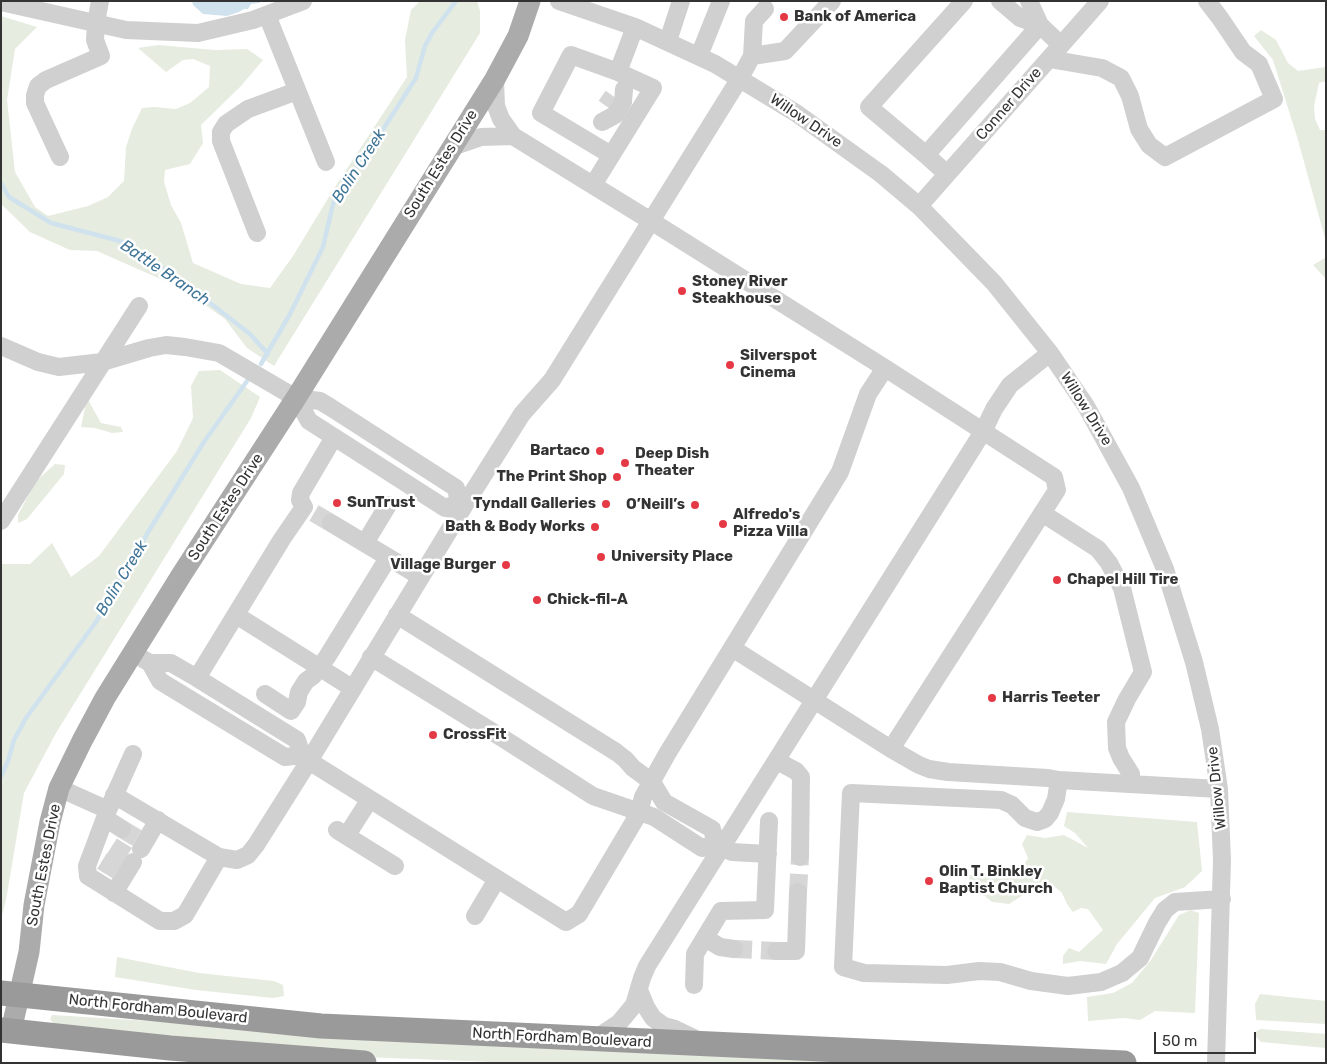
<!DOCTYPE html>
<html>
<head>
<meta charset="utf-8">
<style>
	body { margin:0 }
	#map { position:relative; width:1327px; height:1064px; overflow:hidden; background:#fff; font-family:Rubik,sans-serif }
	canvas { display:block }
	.frame { position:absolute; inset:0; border:2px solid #333; pointer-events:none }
	.scale { position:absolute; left:1154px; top:1032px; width:102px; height:22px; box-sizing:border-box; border:2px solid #333; border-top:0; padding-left:6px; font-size:15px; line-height:18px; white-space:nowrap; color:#333; -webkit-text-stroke:4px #fff; paint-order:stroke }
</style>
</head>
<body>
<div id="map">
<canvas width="1327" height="1064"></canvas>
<div class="frame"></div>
<div class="scale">50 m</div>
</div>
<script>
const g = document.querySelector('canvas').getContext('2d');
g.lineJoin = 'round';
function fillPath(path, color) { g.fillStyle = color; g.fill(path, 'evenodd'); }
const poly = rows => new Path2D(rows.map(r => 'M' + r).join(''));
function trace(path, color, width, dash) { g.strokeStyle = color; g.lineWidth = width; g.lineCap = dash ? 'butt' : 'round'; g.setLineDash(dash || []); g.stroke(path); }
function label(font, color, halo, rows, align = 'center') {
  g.font = font + ' Rubik,sans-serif'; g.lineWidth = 5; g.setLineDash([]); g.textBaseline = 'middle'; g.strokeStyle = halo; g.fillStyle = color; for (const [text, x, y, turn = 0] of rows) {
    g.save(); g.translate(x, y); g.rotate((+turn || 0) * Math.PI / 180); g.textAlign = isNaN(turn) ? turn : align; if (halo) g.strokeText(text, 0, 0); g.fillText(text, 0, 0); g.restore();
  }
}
fillPath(poly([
	[420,1,477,1,480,11,480,33,274,366,247,348,225,319,181,288,97,251,70,250,30,232,1,204,1,16,37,27,15,49,7,100,15,172,35,207,48,216,88,206,108,197,124,181,126,147,132,129,142,108,155,107,176,109,190,103,209,87,210,66,193,59,183,60,166,72,138,48,158,45,215,50,247,49,263,60,241,86,201,125,203,143,190,164,165,170,164,182,171,205,181,223,193,263,241,284,270,288,293,256,335,187,407,77,405,40,411,10],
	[1261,30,1276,40,1288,63,1298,71,1326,67,1326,81,1319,83,1314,106,1315,119,1320,130,1326,130,1326,279,1313,265,1325,258,1326,242,1298,140,1273,60,1254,36],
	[220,370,260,397,251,418,56,733,24,793,6,900,1,919,1,564,30,564,52,543,71,577,99,556,177,451,193,418,191,386,199,371],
	[87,398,101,423,121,427,123,432,112,433,95,428,81,427],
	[55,464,65,465,64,474,27,519,18,523,18,515,36,481],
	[1067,812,1197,822,1202,871,1185,887,1155,898,1117,944,1106,964,1080,961,1063,964,1063,956,1069,948,1079,952,1103,930,1088,909,1081,908,1073,912,1067,904,1062,893,1054,886,1042,883,1009,904,992,902,981,893,971,891,968,885,970,875,1020,871,1028,858,1022,844,1027,835,1045,838,1064,835,1088,848,1075,833,1064,826],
	[1191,910,1199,913,1195,1013,1155,1011,1140,1020,1124,1018,1088,1021,1087,997,1113,993,1132,983,1151,960,1179,915],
	[117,957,199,973,274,981,283,985,284,996,273,998,196,990,115,977],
	[1260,994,1326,1001,1326,1024,1256,1020,1255,1004],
	[52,1015,133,1020,969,1063,518,1063,364,1057,54,1024,50,1019],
	[1260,1029,1326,1034,1326,1048,1261,1042,1253,1034]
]), '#e6ecdf');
fillPath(poly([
	[192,1,262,1,259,3,251,4,248,9,244,9,239,12,227,16,203,14,193,5]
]), '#cfe2ee');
trace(poly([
	[1,183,9,197,51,223,120,241,178,278,250,334,268,354],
	[261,364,290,314,323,247,333,204,343,184,362,162,416,78,425,46,432,33,456,1],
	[1,776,8,761,14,740,26,718,96,622,150,529,204,442,247,381]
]), '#cfe2ee', 4.5);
trace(poly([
	[606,106,613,96],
	[314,513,331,523],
	[122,829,137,838],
	[112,846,134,860],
	[102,861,118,871],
	[798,892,800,857],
	[734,949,776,951]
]), '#d6d6d6', 18, [18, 9]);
trace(poly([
	[559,1,635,27,715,64,796,113,881,174,919,206,994,283,1050,353,1086,406,1131,488,1165,569,1194,662,1210,729,1219,789,1222,860,1216,1063],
	[1029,1,1040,25,1061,45],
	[1,2,126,30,198,33,253,20,303,1],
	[267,15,326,162],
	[668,41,681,1],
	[699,56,721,1],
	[752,56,785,51,832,1],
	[1049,59,1102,68,1121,78,1130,96,1139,129,1149,145,1165,157,1274,99,1259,64,1243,52,1220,18,1207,1],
	[618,72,635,27],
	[495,79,496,106,501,119,513,136,651,221,885,368,1054,477,1057,490,891,749],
	[602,122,615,115,623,102,624,89],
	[452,147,481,137,513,136],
	[926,155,1040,25,1020,18,1000,1],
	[60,157,35,103,35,95,38,86,46,80,101,56,95,40,96,23,100,1],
	[947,174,926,155,869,107,964,1],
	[593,185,653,88,618,72,571,55,541,113,611,155],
	[919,206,1100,1],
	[257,233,221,141,221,132,226,124,248,109,297,91],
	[1,346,38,362,59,367,102,362,149,348,166,345,185,347,219,353,296,398,320,401,330,407,456,488,459,503],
	[296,398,309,421,445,508,459,503,464,506,522,414,552,380,740,78,752,56,754,21,765,9],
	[464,506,309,761,566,922,579,914,639,813,643,797,667,754,840,472,868,394,885,368],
	[1042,513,1098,549,1109,563,1122,588,1143,672,1127,699,1116,722,1117,748,1121,758,1131,774,1132,784],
	[1,521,139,306],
	[331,523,421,577],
	[365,543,388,505],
	[236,615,352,688],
	[397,615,616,752,625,759,633,768,652,782,664,802,712,829,716,844,723,848,732,852,768,854],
	[732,648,891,749,919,765,929,769,948,772,1048,778,1059,780,1219,789],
	[371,657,504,739,593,796,654,817,702,848,716,844],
	[143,659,150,663,160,681,285,757,302,755],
	[197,678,282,539,304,507,300,500,301,493,334,437],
	[265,694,291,711,297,702,299,692,306,681,313,676,327,657,388,558],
	[777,761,796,771,801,777,800,857],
	[1059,780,1056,799,1050,813,1045,819,1037,822,1025,818,1012,805,1001,800,851,793,843,967,864,973,947,975,979,971,1000,972,1031,981,1068,986,1101,982,1122,973,1140,958,1157,923,1165,910,1175,902,1222,899],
	[59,788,108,810,133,754],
	[114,795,219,857,237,860,248,855,256,845,309,761,302,755,297,740,197,678,171,663,150,663],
	[108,810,87,866,88,876,160,921,174,921,185,915,219,857],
	[105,818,122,829],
	[337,830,395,866],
	[347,835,370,799],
	[141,849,158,820],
	[114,893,133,862],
	[475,916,497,879],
	[705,938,720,947,734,949],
	[776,951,796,951,798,892],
	[694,985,695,954,721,911,765,910,769,821],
	[639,990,646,1007,653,1018,664,1026,675,1029,698,1040],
	[595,1039,619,1023,634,1005,642,978,647,966,984,430,994,409,1010,385,1050,353]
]), '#d0d0d0', 18);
trace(poly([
	[11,1031,29,952,34,905,50,822,59,788,82,741,105,698,182,574,296,398,495,79,518,36,530,1]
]), '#ababab', 21);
trace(poly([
	[1,993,321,1026,1124,1063],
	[1,1030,170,1048,364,1063]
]), '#9a9a9a', 25);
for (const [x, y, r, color] of [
	[784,17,5,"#e63946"],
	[682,291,5,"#e63946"],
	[730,365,5,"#e63946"],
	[600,451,5,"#e63946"],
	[625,463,5,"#e63946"],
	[617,477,5,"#e63946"],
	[337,503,5,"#e63946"],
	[606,504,5,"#e63946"],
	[695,505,5,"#e63946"],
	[723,524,5,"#e63946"],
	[595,527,5,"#e63946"],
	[601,557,5,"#e63946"],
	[506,565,5,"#e63946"],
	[1057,580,5,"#e63946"],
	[537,600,5,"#e63946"],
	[992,698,5,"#e63946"],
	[433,735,5,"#e63946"],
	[929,881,5,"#e63946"]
]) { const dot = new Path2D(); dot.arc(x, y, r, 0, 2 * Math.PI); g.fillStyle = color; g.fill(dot); trace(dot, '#fff', 2); }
label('bold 15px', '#333', '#fff', [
	["Bank of America",794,17],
	["Stoney River",692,282],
	["Steakhouse",692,299],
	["Silverspot",740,356],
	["Cinema",740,373],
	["Bartaco",590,451,"right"],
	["Deep Dish",635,454],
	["Theater",635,471],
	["The Print Shop",607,477,"right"],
	["SunTrust",347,503],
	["Tyndall Galleries",596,504,"right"],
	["O’Neill’s",685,505,"right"],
	["Alfredo's",733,515],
	["Pizza Villa",733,532],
	["Bath & Body Works",585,527,"right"],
	["University Place",611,557],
	["Village Burger",496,565,"right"],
	["Chapel Hill Tire",1067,580],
	["Chick-fil-A",547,600],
	["Harris Teeter",1002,698],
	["CrossFit",443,735],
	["Olin T. Binkley",939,872],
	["Baptist Church",939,889]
], 'left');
label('15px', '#333', '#fff', [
	["Conner Drive",1009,104,-49],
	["Willow Drive",806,121,34],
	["South Estes Drive",441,164,-58],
	["Willow Drive",1086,409,58],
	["South Estes Drive",226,507,-57],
	["Willow Drive",1217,788,-96],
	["South Estes Drive",44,865,-79],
	["North Fordham Boulevard",158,1009,6],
	["North Fordham Boulevard",562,1038,3]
]);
label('italic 16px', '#3f7597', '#fff', [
	["Bolin Creek",359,166,-57],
	["Battle Branch",165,273,34],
	["Bolin Creek",122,578,-59]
]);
</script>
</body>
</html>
